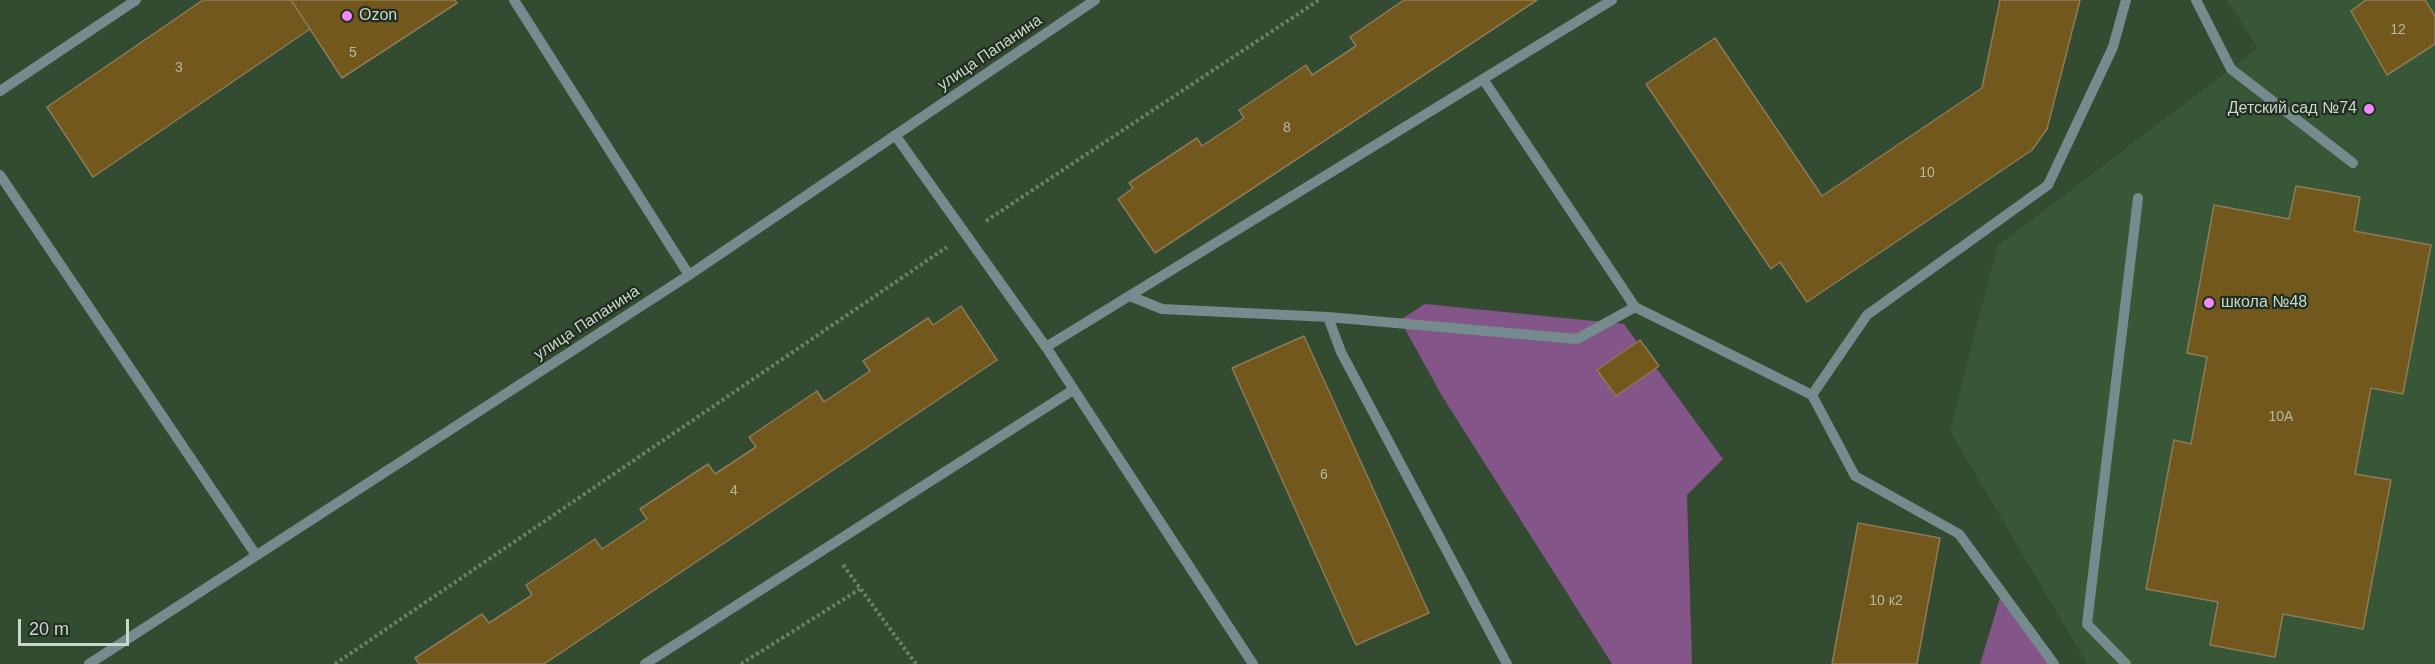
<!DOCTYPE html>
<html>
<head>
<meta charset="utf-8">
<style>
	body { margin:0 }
	#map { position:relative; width:2435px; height:664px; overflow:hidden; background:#324b31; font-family:Helvetica,sans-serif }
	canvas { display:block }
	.scale { position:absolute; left:18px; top:619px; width:111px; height:27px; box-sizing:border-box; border:3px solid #c9d9c9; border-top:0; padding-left:8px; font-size:18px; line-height:21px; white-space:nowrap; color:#c9d9c9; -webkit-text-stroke:4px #222e22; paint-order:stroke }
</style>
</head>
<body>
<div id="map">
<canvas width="2435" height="664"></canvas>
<div class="scale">20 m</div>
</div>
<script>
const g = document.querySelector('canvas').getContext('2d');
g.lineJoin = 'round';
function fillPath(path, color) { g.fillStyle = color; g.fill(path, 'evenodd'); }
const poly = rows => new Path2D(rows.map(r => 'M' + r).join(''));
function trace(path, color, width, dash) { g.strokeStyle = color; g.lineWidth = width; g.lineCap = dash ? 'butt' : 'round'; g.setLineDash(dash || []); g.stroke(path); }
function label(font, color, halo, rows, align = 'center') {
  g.font = font + ' Helvetica,sans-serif'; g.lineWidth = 4.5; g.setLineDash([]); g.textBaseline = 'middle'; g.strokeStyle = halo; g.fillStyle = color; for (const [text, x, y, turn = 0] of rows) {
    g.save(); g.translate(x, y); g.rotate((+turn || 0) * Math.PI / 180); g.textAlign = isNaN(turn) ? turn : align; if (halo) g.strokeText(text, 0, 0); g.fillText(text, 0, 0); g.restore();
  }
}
fillPath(poly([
	[2227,0,2435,0,2435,664,2087,664,1950,431,1997,246,2258,48]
]), '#385737');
fillPath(poly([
	[1425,304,1624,324,1723,459,1687,495,1692,664,1612,664,1442,396,1400,320],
	[2000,598,2052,664,1980,664]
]), '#835588');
const building = poly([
	[203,0,291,0,310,29,93,177,47,107,203,0],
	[291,0,455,0,457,3,342,78,291,0],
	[1404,0,1537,0,1155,253,1118,199,1133,188,1129,183,1197,138,1202,146,1244,118,1239,110,1306,65,1312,75,1356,46,1350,37,1404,0],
	[2000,0,2080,0,2047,129,2032,150,1807,302,1780,262,1771,269,1646,84,1715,38,1822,196,1982,88,2000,0],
	[2366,0,2425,0,2435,16,2435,44,2387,75,2351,11,2366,0],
	[2296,186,2360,197,2354,231,2431,245,2403,394,2371,388,2355,474,2391,480,2363,629,2283,614,2275,657,2210,645,2218,602,2146,589,2174,440,2191,444,2207,357,2187,353,2214,205,2289,219,2296,186],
	[961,306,997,360,544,664,419,664,415,658,482,614,489,623,532,595,526,585,595,539,602,549,647,519,640,509,708,464,715,474,756,447,749,437,817,391,824,402,870,371,863,361,928,318,933,325,961,306],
	[1304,336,1429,613,1356,645,1232,368,1304,336],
	[1640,340,1659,366,1616,396,1597,370,1640,340],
	[1858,523,1940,538,1917,664,1832,664,1858,523]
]);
fillPath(building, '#73581d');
trace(building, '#8d7b58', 1.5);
trace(poly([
	[986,221,1319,0],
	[843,565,916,664],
	[335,664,947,247],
	[741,664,860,589]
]), '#6b806a', 4, [3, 3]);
trace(poly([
	[514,0,689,275],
	[2196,0,2231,69,2353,163],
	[1483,79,1635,307,1812,395],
	[0,91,136,0],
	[895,135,1046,347,1253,664],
	[0,175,256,555],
	[1130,296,1162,309,1328,317,1577,339,1635,307],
	[1328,317,1341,352,1507,664],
	[1046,347,1612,0],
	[89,664,689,275,1095,0],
	[645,664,1073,390],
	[2054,664,1959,534,1855,476,1812,395,1867,315,2048,185,2113,47,2126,0],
	[2126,664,2087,624,2138,198]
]), '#768b8d', 10);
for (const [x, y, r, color] of [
	[347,16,6,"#ee8bf8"],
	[2369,109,6,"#ee8bf8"],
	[2209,303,6,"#ee8bf8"]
]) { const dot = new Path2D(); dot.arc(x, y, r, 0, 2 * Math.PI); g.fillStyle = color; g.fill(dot); trace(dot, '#222e22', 2); }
label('14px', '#b4b99e', null, [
	["12",2398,30],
	["5",353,53],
	["3",179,68],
	["8",1287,128],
	["10",1927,173],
	["10А",2281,417],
	["6",1324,475],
	["4",734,491],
	["10 к2",1886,601]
]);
label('16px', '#c9d9c9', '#222e22', [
	["Ozon",359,16],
	["Детский сад №74",2357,109,"right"],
	["школа №48",2221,303]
], 'left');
label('16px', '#c9d9c9', '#222e22', [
	["улица Папанина",990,53,-34],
	["улица Папанина",587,323,-33]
]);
</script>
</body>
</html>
